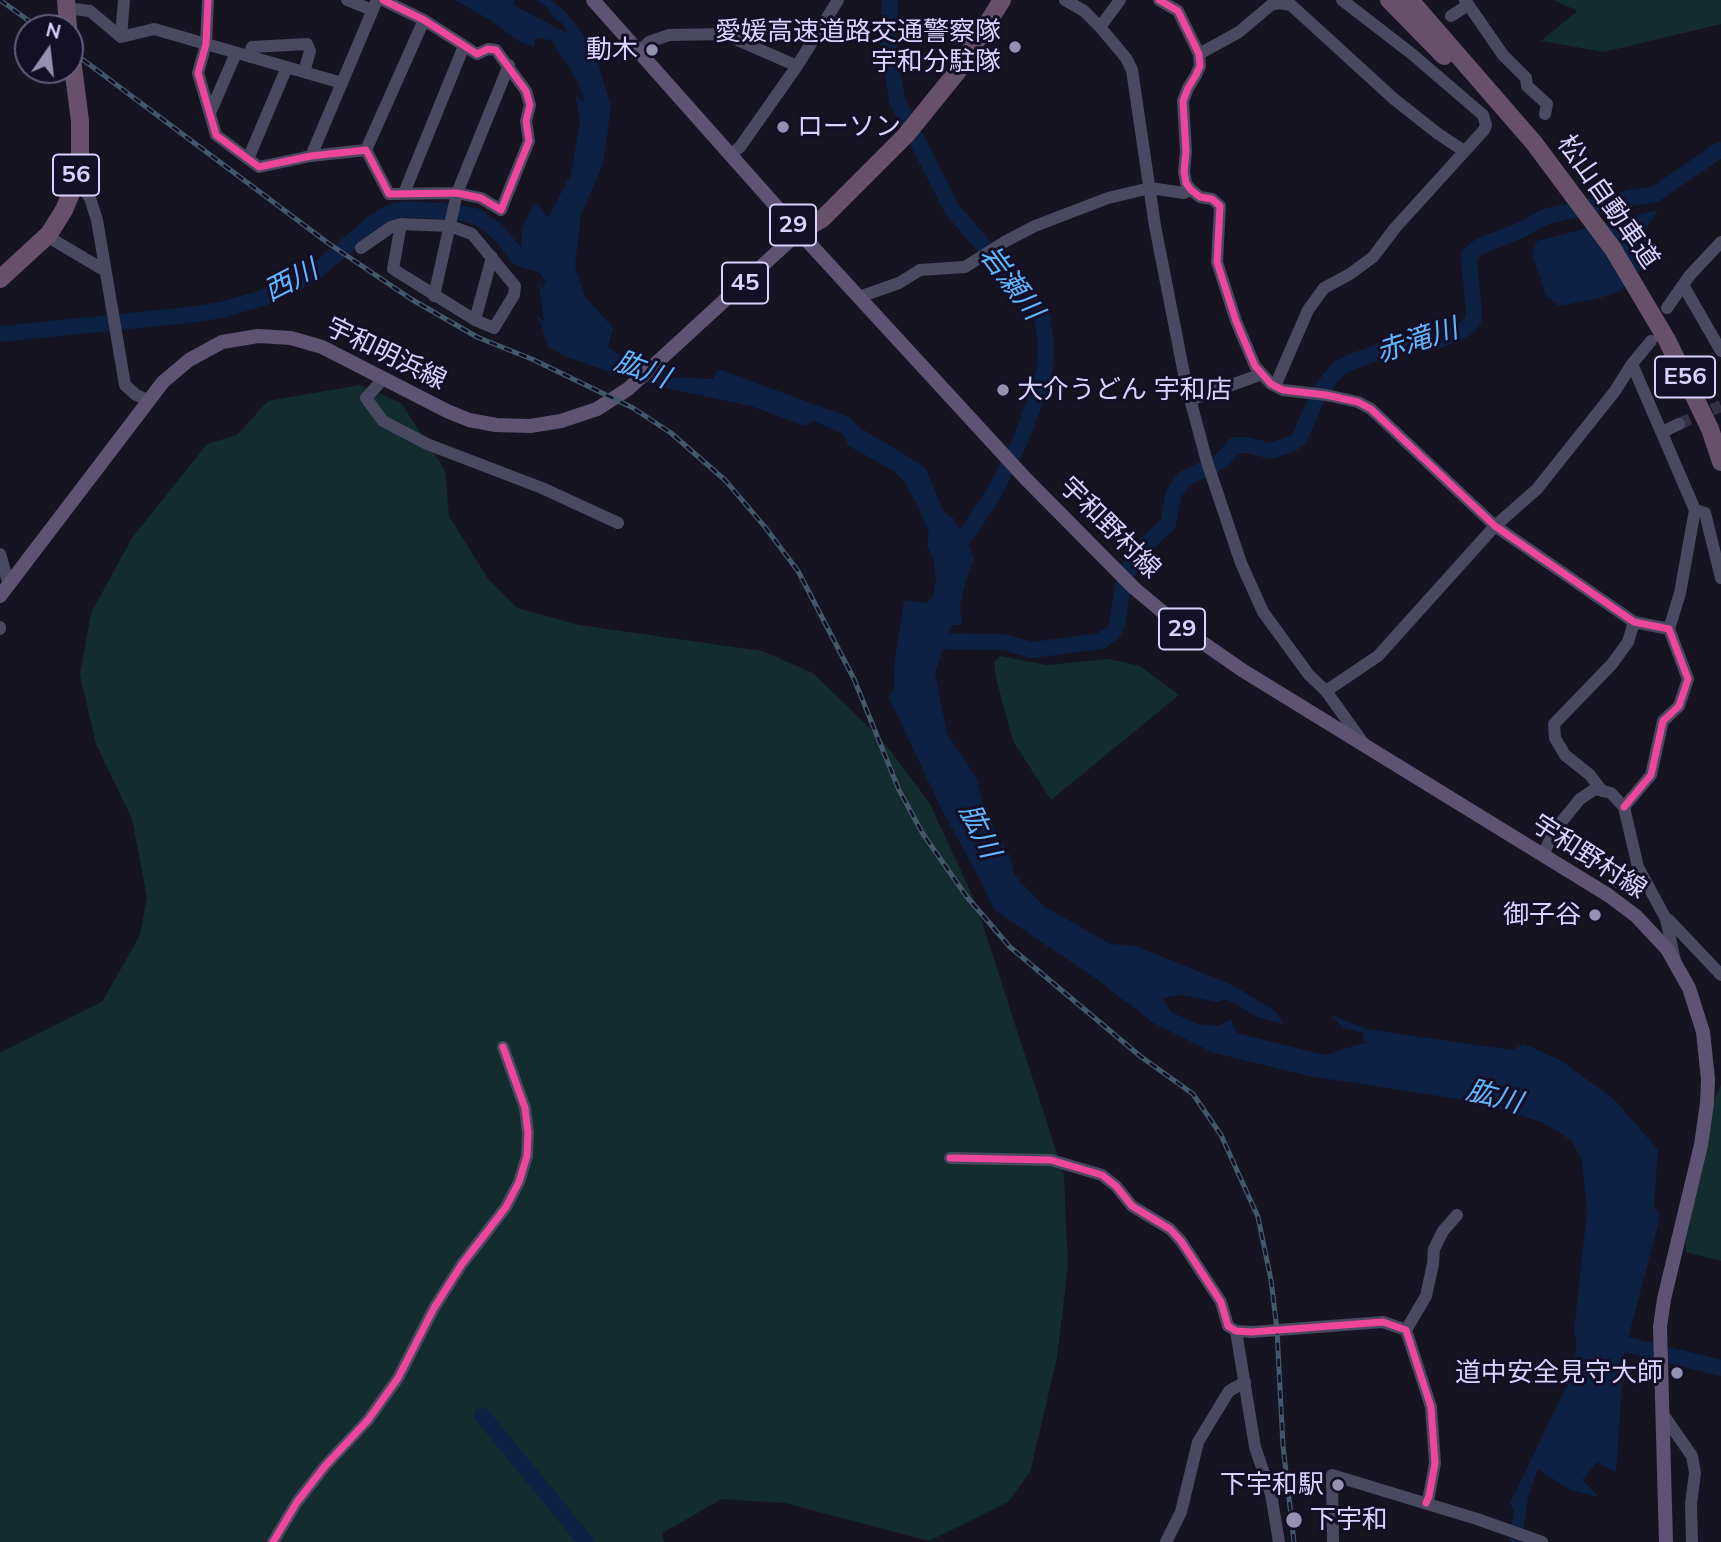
<!DOCTYPE html>
<html>
<head>
<meta charset="utf-8">
<style>
	body { margin:0 }
	#map { position:relative; width:1721px; height:1542px; overflow:hidden; background:#161421; font-family:Mulish,sans-serif }
	canvas { display:block }
	.north { position:absolute; left:14px; top:14px; width:70px; height:70px; box-sizing:border-box; background:#130f26; border:2px solid #625e7d; border-radius:50%; rotate:14deg; font-size:19px; font-weight:700; line-height:28px; text-align:center; color:#d9d4ff }
	.north::after { content:''; display:block; margin:auto; width:24px; height:32px; background:#9591b1; clip-path:polygon(50% 0,100% 100%,50% 72%,0 100%) }
</style>
</head>
<body>
<div id="map">
<canvas width="1721" height="1542"></canvas>
<div class="north">N</div>
</div>
<script>
const g = document.querySelector('canvas').getContext('2d');
g.lineJoin = 'round';
function fillPath(path, color) { g.fillStyle = color; g.fill(path, 'evenodd'); }
const poly = rows => new Path2D(rows.map(r => 'M' + r).join(''));
function trace(path, color, width, dash) { g.strokeStyle = color; g.lineWidth = width; g.lineCap = dash ? 'butt' : 'round'; g.setLineDash(dash || []); g.stroke(path); }
function label(font, color, halo, rows, align = 'center') {
  g.font = font + ' Mulish,"Noto Sans JP",sans-serif'; g.lineWidth = 6; g.setLineDash([]); g.textBaseline = 'middle'; g.strokeStyle = halo; g.fillStyle = color; for (const [text, x, y, turn = 0] of rows) {
    g.save(); g.translate(x, y); g.rotate((+turn || 0) * Math.PI / 180); g.textAlign = isNaN(turn) ? turn : align; if (halo) g.strokeText(text, 0, 0); g.fillText(text, 0, 0); g.restore();
  }
}
fillPath(poly([
	[1554,0,1721,0,1721,24,1604,52,1541,41,1577,11],
	[360,385,401,403,445,470,449,516,488,579,517,608,579,625,762,651,813,673,882,740,929,802,975,901,1064,1175,1068,1265,1057,1358,1030,1472,1008,1502,929,1541,785,1503,722,1499,662,1533,664,1542,0,1542,0,1053,102,1002,140,935,147,897,132,819,96,744,80,675,91,613,132,538,207,444,237,435,268,401],
	[1000,656,1047,665,1108,659,1140,666,1179,695,1051,800,1013,741,996,678,994,662],
	[1721,1084,1721,1261,1686,1252,1683,1203,1706,1121]
]), '#132c2d');
fillPath(poly([
	[455,0,515,0,513,5,569,34,562,23,553,17,548,8,536,0,550,0,564,10,594,49,611,107,603,164,581,215,575,266,585,296,613,328,608,347,635,365,667,377,713,379,718,369,849,417,859,427,925,467,944,512,954,519,974,557,964,587,960,606,962,625,952,625,935,673,947,734,976,777,985,812,1011,858,1014,875,1044,906,1110,944,1136,946,1234,986,1275,1011,1283,1024,1258,1017,1226,999,1218,1002,1181,995,1163,998,1171,1012,1198,1024,1219,1026,1231,1019,1237,1033,1325,1055,1367,1042,1362,1037,1364,1033,1344,1028,1330,1015,1367,1029,1512,1050,1524,1044,1560,1060,1614,1099,1658,1150,1654,1206,1660,1217,1624,1354,1616,1473,1597,1462,1582,1480,1599,1497,1570,1490,1538,1469,1528,1497,1522,1542,1509,1542,1514,1511,1510,1503,1569,1382,1577,1344,1574,1331,1587,1212,1582,1161,1572,1141,1544,1123,1478,1102,1309,1076,1214,1053,1152,1022,1098,980,994,910,979,878,941,808,889,698,894,689,895,659,904,600,927,603,933,596,936,579,933,557,927,546,929,533,919,508,904,481,892,470,849,446,843,434,814,421,805,426,751,406,674,390,619,375,564,356,548,346,541,324,535,315,544,321,538,279,542,289,546,282,535,267,525,262,521,248,522,228,533,205,538,204,548,218,571,174,580,121,575,94,585,104,578,81,551,40,535,38,534,47,520,42,490,20],
	[1658,210,1641,236,1666,262,1646,263,1621,291,1596,299,1559,306,1546,295,1532,253,1537,241]
]), '#0d2144');
trace(poly([
	[890,0,888,38,897,101,952,209,1027,297,1042,317,1046,341,1045,368,1038,394,1020,441,994,493,953,555],
	[0,334,189,315,222,310,262,298,289,287,318,270,372,224,390,212,406,209,456,212,478,217,497,231,519,258,542,265],
	[1128,571,1143,547,1168,524,1174,493,1184,479,1222,460,1235,445,1246,445,1271,451,1293,443,1300,437,1319,393,1337,370,1351,362,1393,347,1440,340,1465,329,1473,321,1474,310,1469,261,1470,254,1480,246,1517,232,1547,216,1634,197,1654,195,1721,149],
	[930,641,1003,642,1033,650,1101,641,1113,632,1117,625,1123,586],
	[1608,1340,1721,1368],
	[482,1415,586,1542]
]), '#0d2144', 16);
trace(poly([
	[1679,424,1721,406]
]), '#333142', 12, [12, 6]);
trace(poly([
	[208,0,206,44,198,73,216,135,259,167,311,156,366,150,389,194,457,193,481,198,501,210,529,141,526,121,530,105,526,91,496,50,488,49,477,54,424,20,383,0],
	[347,0,372,10],
	[1065,0,1084,11,1100,27,1126,58,1132,70,1155,226,1186,384,1207,462,1241,563,1263,612,1309,675,1326,691,1364,744],
	[1159,0,1178,11,1199,54,1200,66,1196,75,1188,88,1183,101,1186,152,1184,172,1186,183,1191,190,1200,197,1212,199,1220,206,1217,262,1236,321,1255,366,1271,384,1283,390,1326,395,1358,402,1371,409,1495,526,1634,622,1669,629,1688,679,1679,706,1663,721,1651,775,1624,807],
	[1465,0,1503,55,1526,78,1527,86,1547,104,1545,114],
	[66,8,90,11,121,37],
	[1451,16,1468,5],
	[1100,27,1120,0],
	[121,37,154,29,342,83],
	[121,37,124,0],
	[639,52,649,42,669,35,724,34,797,66],
	[1199,54,1239,32,1271,5,1279,3,1291,5,1394,99,1437,133,1464,151],
	[249,56,252,47,307,44,310,51,304,72],
	[210,113,236,53],
	[366,150,424,20],
	[730,155,740,147,797,66,838,0],
	[311,156,377,0],
	[248,159,287,67],
	[75,184,84,190,90,198,97,220,125,385,136,395,148,400],
	[404,193,464,46],
	[49,234,55,241,104,270],
	[361,248,391,227,401,224,450,226,472,234,515,286,514,295,494,328,475,320,393,269,401,224],
	[1683,285,1721,351],
	[434,296,457,193,509,65],
	[859,297,899,283,920,270,965,267,1006,241,1035,226,1108,198,1150,188,1184,193,1191,190],
	[1667,308,1690,275,1721,242],
	[475,320,492,257],
	[1632,364,1695,510,1680,593,1669,629],
	[384,378,366,398,383,421,427,444,542,488,618,523],
	[1275,386,1308,310,1324,288,1350,274,1373,257,1395,228,1484,130,1486,125,1483,115,1412,54,1342,0],
	[1190,400,1262,374],
	[1662,432,1679,424],
	[1695,510,1705,513,1721,578],
	[0,554,9,585],
	[0,627,0,629],
	[1326,691,1378,656,1495,526,1537,489,1615,391,1632,364,1651,341],
	[1602,791,1590,775,1565,755,1555,738,1554,724,1612,664,1628,642,1634,622],
	[1543,855,1554,831,1580,799,1595,789,1611,793,1624,807,1638,867,1666,919,1675,961],
	[1669,920,1721,975],
	[950,1158,1051,1160,1102,1175,1116,1186,1132,1206,1170,1229,1181,1241,1221,1302,1228,1326,1236,1331,1252,1332,1383,1322,1406,1330,1431,1407,1435,1463,1429,1496,1426,1503],
	[1406,1330,1426,1296,1433,1264,1434,1249,1443,1231,1457,1215],
	[1236,1331,1255,1447,1271,1494,1279,1542],
	[1662,1413,1692,1456,1695,1473,1691,1504,1692,1542],
	[273,1542,297,1502,325,1466,368,1420,398,1378,434,1308,462,1264,506,1207,519,1182,527,1156,528,1133,525,1108,503,1047],
	[1166,1542,1181,1512,1198,1442,1229,1391,1245,1382],
	[1333,1542,1332,1475,1477,1519,1542,1542]
]), '#4a4962', 12);
trace(poly([
	[593,0,799,232,1026,479,1134,588,1183,629,1242,670,1608,895,1636,916,1667,949,1689,988,1703,1032,1708,1079,1707,1103,1701,1145,1664,1299,1660,1327,1666,1542],
	[0,596,163,382,189,360,222,342,258,336,291,338,322,347,447,411,469,420,496,425,530,426,561,421,597,409,628,389,799,232]
]), '#5e5373', 14);
trace(poly([
	[66,0,68,28],
	[1389,0,1444,56],
	[1410,0,1534,143,1613,249,1667,340,1710,429,1721,462],
	[799,232,822,219,906,135,957,72,1002,0],
	[0,279,49,234,64,210,75,184,80,154,80,121,70,44]
]), '#67516a', 18);
const rail = poly([
	[0,0,39,28],
	[70,50,328,243,411,299,477,337,534,360,633,408,671,433,725,480,765,527,798,571,854,679,899,790,923,834,967,897,1010,947,1140,1056,1193,1094,1221,1135,1258,1217,1271,1280,1277,1330,1283,1446,1294,1542]
]);
trace(rail, '#43596b', 5);
trace(rail, '#130f26', 2.5, [8]);
trace(poly([
	[208,0,206,44,198,73,216,135,259,167,311,156,366,150,389,194,457,193,481,198,501,210,529,141,526,121,530,105,526,91,496,50,488,49,477,54,424,20,383,0],
	[1159,0,1178,11,1199,54,1200,66,1196,75,1188,88,1183,101,1186,152,1184,172,1186,183,1191,190,1200,197,1212,199,1220,206,1217,262,1236,321,1255,366,1271,384,1283,390,1326,395,1358,402,1371,409,1495,526,1634,622,1669,629,1688,679,1679,706,1663,721,1651,775,1624,807],
	[950,1158,1051,1160,1102,1175,1116,1186,1132,1206,1170,1229,1181,1241,1221,1302,1228,1326,1236,1331,1252,1332,1383,1322,1406,1330,1431,1407,1435,1463,1429,1496,1426,1503],
	[273,1542,297,1502,325,1466,368,1420,398,1378,434,1308,462,1264,506,1207,519,1182,527,1156,528,1133,525,1108,503,1047]
]), '#ed469a', 7);
for (const [x, y, r, color] of [
	[1015,47,7,"#9591b1"],
	[652,50,7,"#9591b1"],
	[783,127,7,"#9591b1"],
	[1003,390,7,"#9591b1"],
	[1595,915,7,"#9591b1"],
	[1677,1373,7,"#9591b1"],
	[1338,1485,7,"#9591b1"],
	[1294,1520,9,"#9591b1"]
]) { const dot = new Path2D(); dot.arc(x, y, r, 0, 2 * Math.PI); g.fillStyle = color; g.fill(dot); trace(dot, '#130f26', 2.5); }
for (const [x, y, w] of [
	[76,175,46],
	[793,225,46],
	[745,283,46],
	[1685,377,60],
	[1182,629,46]
]) { const box = new Path2D(); box.roundRect(x - w / 2, y - 20.5, w, 41, 5); g.fillStyle = '#130f26'; g.fill(box); trace(box, '#d9d4ff', 2); }
label('bold 24px', '#d9d4ff', null, [
	["56",76,175],
	["29",793,225],
	["45",745,283],
	["E56",1685,377],
	["29",1182,629]
]);
label('26px', '#d9d4ff', '#130f26', [
	["愛媛高速道路交通警察隊",1001,32],
	["宇和分駐隊",1001,62],
	["動木",638,50],
	["ローソン",797,127,"left"],
	["大介うどん 宇和店",1017,390,"left"],
	["御子谷",1581,915],
	["道中安全見守大師",1663,1373],
	["下宇和駅",1324,1485],
	["下宇和",1310,1520,"left"]
], 'right');
label('26px', '#d9d4ff', '#130f26', [
	["松山自動車道",1608,202,55],
	["宇和明浜線",386,354,26],
	["宇和野村線",1110,528,45],
	["宇和野村線",1589,857,33]
]);
label('italic 28px', '#62b6ff', '#130f26', [
	["西川",291,281,-27],
	["岩瀬川",1011,283,53],
	["赤滝川",1417,341,-18],
	["肱川",642,370,20],
	["肱川",979,831,64],
	["肱川",1494,1097,15]
]);
</script>
</body>
</html>
